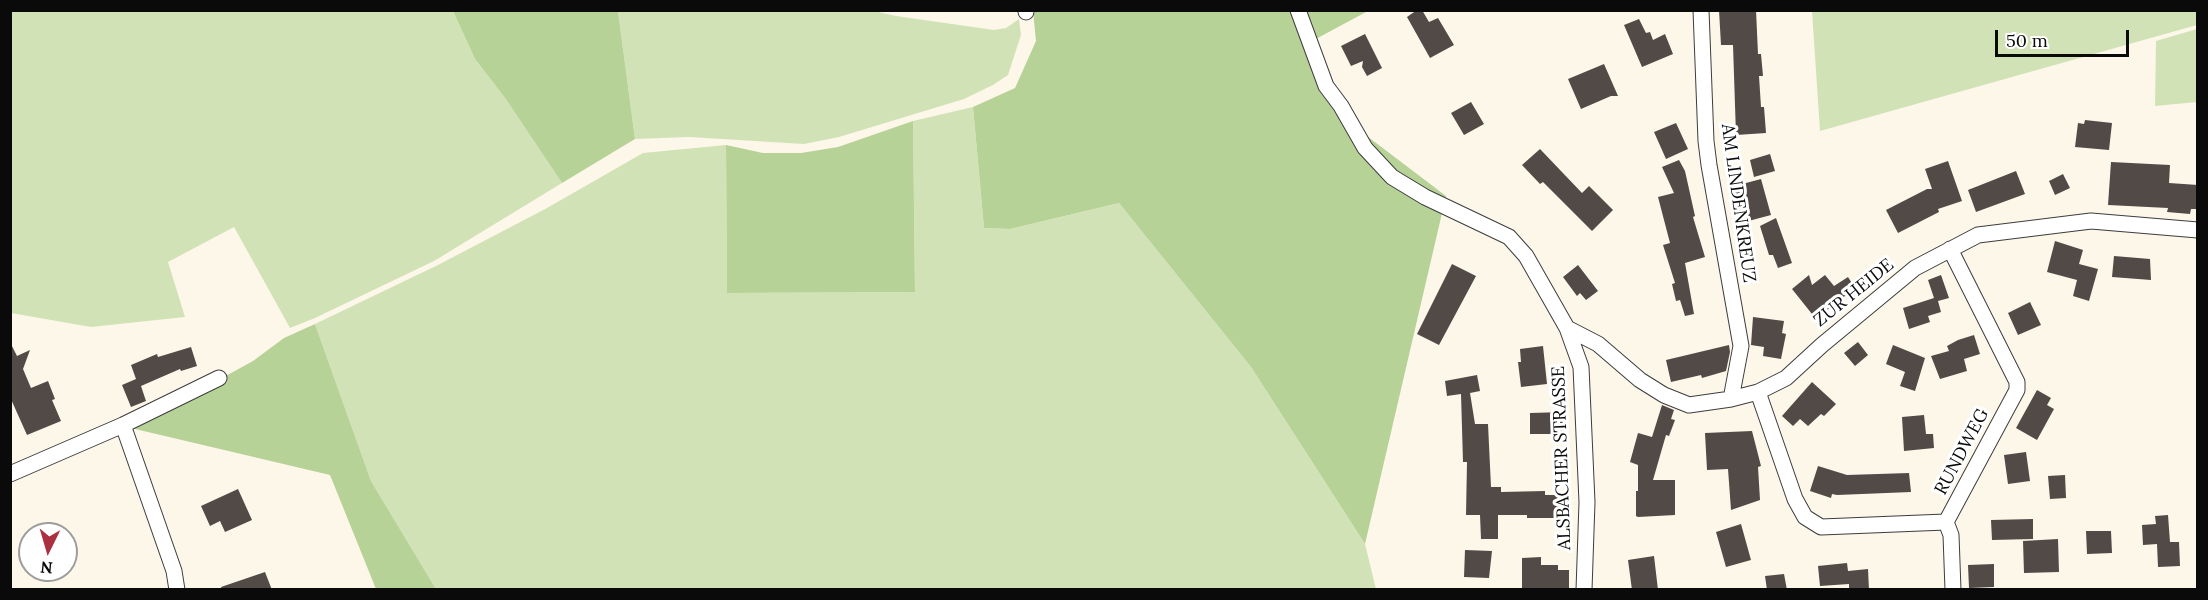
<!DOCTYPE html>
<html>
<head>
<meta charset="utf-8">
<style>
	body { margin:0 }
	#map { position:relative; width:2208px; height:600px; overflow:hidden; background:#fdf7e9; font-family:Lora,serif }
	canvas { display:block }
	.frame { position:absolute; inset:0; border:12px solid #0a0a0a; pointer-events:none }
	.north { position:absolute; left:18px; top:522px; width:60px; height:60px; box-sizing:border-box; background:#fff; border:2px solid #9d9d9d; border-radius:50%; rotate:185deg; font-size:16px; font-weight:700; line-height:24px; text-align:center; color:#0a0a0a }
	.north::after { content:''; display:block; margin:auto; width:21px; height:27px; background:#ab3141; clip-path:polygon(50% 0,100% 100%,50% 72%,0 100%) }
	.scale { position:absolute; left:1995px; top:30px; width:134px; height:27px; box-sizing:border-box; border:3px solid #0a0a0a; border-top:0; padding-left:8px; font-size:18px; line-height:21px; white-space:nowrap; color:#0a0a0a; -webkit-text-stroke:4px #fff; paint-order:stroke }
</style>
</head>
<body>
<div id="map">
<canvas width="2208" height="600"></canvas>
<div class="frame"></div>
<div class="north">N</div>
<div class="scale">50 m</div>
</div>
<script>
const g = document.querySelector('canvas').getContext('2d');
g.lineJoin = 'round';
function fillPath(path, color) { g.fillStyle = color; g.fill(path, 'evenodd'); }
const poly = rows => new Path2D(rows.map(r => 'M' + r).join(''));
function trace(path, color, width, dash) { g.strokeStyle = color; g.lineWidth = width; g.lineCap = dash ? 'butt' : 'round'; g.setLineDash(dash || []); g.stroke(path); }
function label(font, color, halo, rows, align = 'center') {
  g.font = font + ' Lora,serif'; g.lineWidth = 6; g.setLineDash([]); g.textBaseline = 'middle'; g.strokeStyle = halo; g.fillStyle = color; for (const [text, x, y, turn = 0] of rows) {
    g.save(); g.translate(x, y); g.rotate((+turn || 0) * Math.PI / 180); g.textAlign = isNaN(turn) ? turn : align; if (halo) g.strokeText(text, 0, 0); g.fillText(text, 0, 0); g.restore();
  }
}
fillPath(poly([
	[2197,10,2197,25,1820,131,1812,11],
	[10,11,453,11,475,59,505,98,562,183,434,261,315,318,290,328,234,227,168,262,185,317,91,327,11,313],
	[618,11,874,11,896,16,994,30,1006,28,1019,19,1021,35,1008,75,993,85,964,99,839,137,804,144,689,137,635,139],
	[2197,29,2197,102,2155,106,2156,41],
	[973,107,984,228,1010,229,1119,203,1251,367,1365,544,1376,589,436,589,371,481,315,324,438,265,547,208,643,153,726,145,727,293,915,292,913,121]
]), '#d1e3b6');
fillPath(poly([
	[1300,10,1368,11,1312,41],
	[453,11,618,11,635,139,562,183,505,98,475,59],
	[1033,11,1295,11,1306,44,1359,130,1446,196,1365,544,1251,367,1119,203,1010,229,984,228,973,107,1015,88,1036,41],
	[913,121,915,292,727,293,726,145,763,153,801,153,838,147],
	[315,324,371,481,436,589,376,589,330,475,131,428,253,361,284,338]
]), '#b7d297');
fillPath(poly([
	[1417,10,1422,10,1429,22,1438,18,1454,45,1430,58,1407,17],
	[1719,10,1756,10,1758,54,1761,54,1763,76,1759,76,1761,107,1764,107,1766,133,1736,135,1733,45,1721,45],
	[1639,19,1646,33,1650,32,1653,40,1665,34,1673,54,1642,67,1624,25],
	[1365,34,1382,68,1367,76,1362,67,1363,61,1351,66,1341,46],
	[1604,64,1618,96,1611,96,1581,109,1568,79],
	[1471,102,1484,124,1464,135,1451,113],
	[2085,120,2112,123,2109,150,2075,147,2078,123,2084,124],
	[1676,123,1688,149,1666,159,1654,132],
	[1540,149,1582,193,1589,186,1613,210,1592,231,1543,182,1540,184,1522,165],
	[1770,154,1775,171,1754,177,1750,160],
	[1679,160,1685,171,1695,216,1693,217,1705,257,1685,263,1694,314,1685,316,1680,300,1676,301,1672,284,1675,283,1663,245,1670,243,1658,197,1674,193,1662,167],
	[1948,161,1962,201,1938,209,1939,212,1898,233,1886,210,1927,189,1932,189,1925,169],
	[2111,162,2170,165,2169,183,2198,185,2198,209,2191,209,2190,214,2167,212,2168,208,2108,205],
	[2016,171,2025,194,1976,212,1968,190],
	[2063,174,2070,188,2055,195,2049,181],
	[1761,179,1771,215,1741,223,1731,187],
	[1776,218,1792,263,1778,268,1773,255,1769,255,1760,226],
	[2055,241,2083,250,2079,264,2098,269,2089,301,2073,296,2077,280,2047,272],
	[2114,256,2150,259,2151,280,2112,277],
	[1452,264,1476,276,1439,345,1417,334],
	[1578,265,1598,291,1586,300,1580,293,1577,296,1563,277],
	[1809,275,1812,285,1825,275,1834,286,1848,277,1855,288,1816,319,1792,289],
	[1941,275,1949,298,1938,301,1941,312,1928,316,1930,322,1909,329,1903,308,1934,298,1928,280],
	[2030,302,2041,325,2018,335,2008,313],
	[1753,317,1784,321,1782,333,1786,334,1781,359,1763,356,1764,347,1751,345],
	[1974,335,1980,354,1964,359,1967,371,1940,379,1931,356,1949,351,1947,346,1958,340],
	[10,342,17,356,30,350,23,369,31,388,48,381,55,399,52,400,61,421,27,435,10,397],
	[1858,342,1868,355,1855,366,1844,353],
	[1729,345,1730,352,1726,371,1702,378,1701,375,1671,382,1666,360],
	[1893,345,1925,358,1915,391,1900,386,1905,372,1886,364],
	[1543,346,1547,384,1521,387,1518,362,1521,362,1520,349],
	[191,347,197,366,181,371,180,369,141,386,146,401,131,407,122,385,136,379,131,365,157,354,158,357],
	[1477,375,1480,391,1470,393,1475,424,1488,424,1491,487,1501,487,1501,492,1545,491,1545,495,1562,495,1562,518,1527,518,1527,515,1498,515,1498,539,1481,539,1480,515,1466,515,1467,462,1463,462,1461,394,1447,396,1445,381],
	[1812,382,1836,404,1824,416,1821,414,1808,426,1800,419,1793,426,1782,416],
	[2037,390,2051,398,2047,405,2054,409,2037,440,2016,428],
	[1662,405,1674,410,1671,419,1675,420,1669,436,1666,435,1653,480,1675,480,1675,515,1638,517,1636,516,1636,491,1638,491,1638,465,1630,462,1638,433,1652,437],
	[1565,412,1566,434,1530,434,1530,413],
	[1924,415,1926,434,1933,434,1934,448,1904,451,1902,417],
	[1752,431,1761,466,1758,467,1760,500,1731,510,1728,469,1707,470,1705,433],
	[2026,452,2030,481,2008,484,2004,455],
	[1818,466,1847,475,1909,473,1911,492,1837,495,1832,494,1831,498,1810,491],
	[2065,475,2066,498,2050,499,2048,476],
	[238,489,252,520,225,532,220,521,210,526,201,506],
	[2168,515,2170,542,2179,542,2180,566,2158,567,2157,544,2143,545,2142,525,2156,524,2155,516],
	[2033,519,2033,539,1992,540,1991,520],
	[1741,524,1751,560,1726,567,1716,532],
	[2086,531,2111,531,2112,553,2087,554],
	[2058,539,2059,572,2024,573,2023,541],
	[1465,550,1492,551,1489,578,1464,577],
	[1654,556,1658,590,1632,590,1628,560],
	[1541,557,1541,565,1558,565,1558,570,1569,570,1569,590,1522,590,1522,558],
	[1847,563,1848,571,1868,569,1869,590,1849,590,1849,584,1820,586,1818,566],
	[1994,564,1994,587,1969,588,1968,565],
	[265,572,272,590,222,590,221,587],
	[1784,574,1787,590,1767,590,1765,576]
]), '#514a47');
const minor = poly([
	[1026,10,1026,12],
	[1298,10,1326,86,1341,106,1365,148,1392,177,1425,197,1509,237,1526,256,1567,328,1581,367,1587,502,1584,590],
	[1701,10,1706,141,1709,165,1741,346,1731,399],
	[1567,328,1598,344,1640,380,1664,395,1689,405,1731,399,1758,392,1786,378,1822,345,1915,268,1978,235,2091,221,2198,230],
	[1758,392,1795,499,1805,517,1821,527,1946,522,2017,390,2017,382,1950,249],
	[123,425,174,571,177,590],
	[10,474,123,425,219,378],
	[1946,522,1951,535,1953,590]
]);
trace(minor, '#3d3d3d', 17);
trace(minor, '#fff', 15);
label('18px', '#0a0a0a', '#fff', [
	["AM LINDENKREUZ",1738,203,82],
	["ZUR HEIDE",1854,293,-39],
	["RUNDWEG",1962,452,-62],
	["ALSBACHER STRASSE",1562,458,-92]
]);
</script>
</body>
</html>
